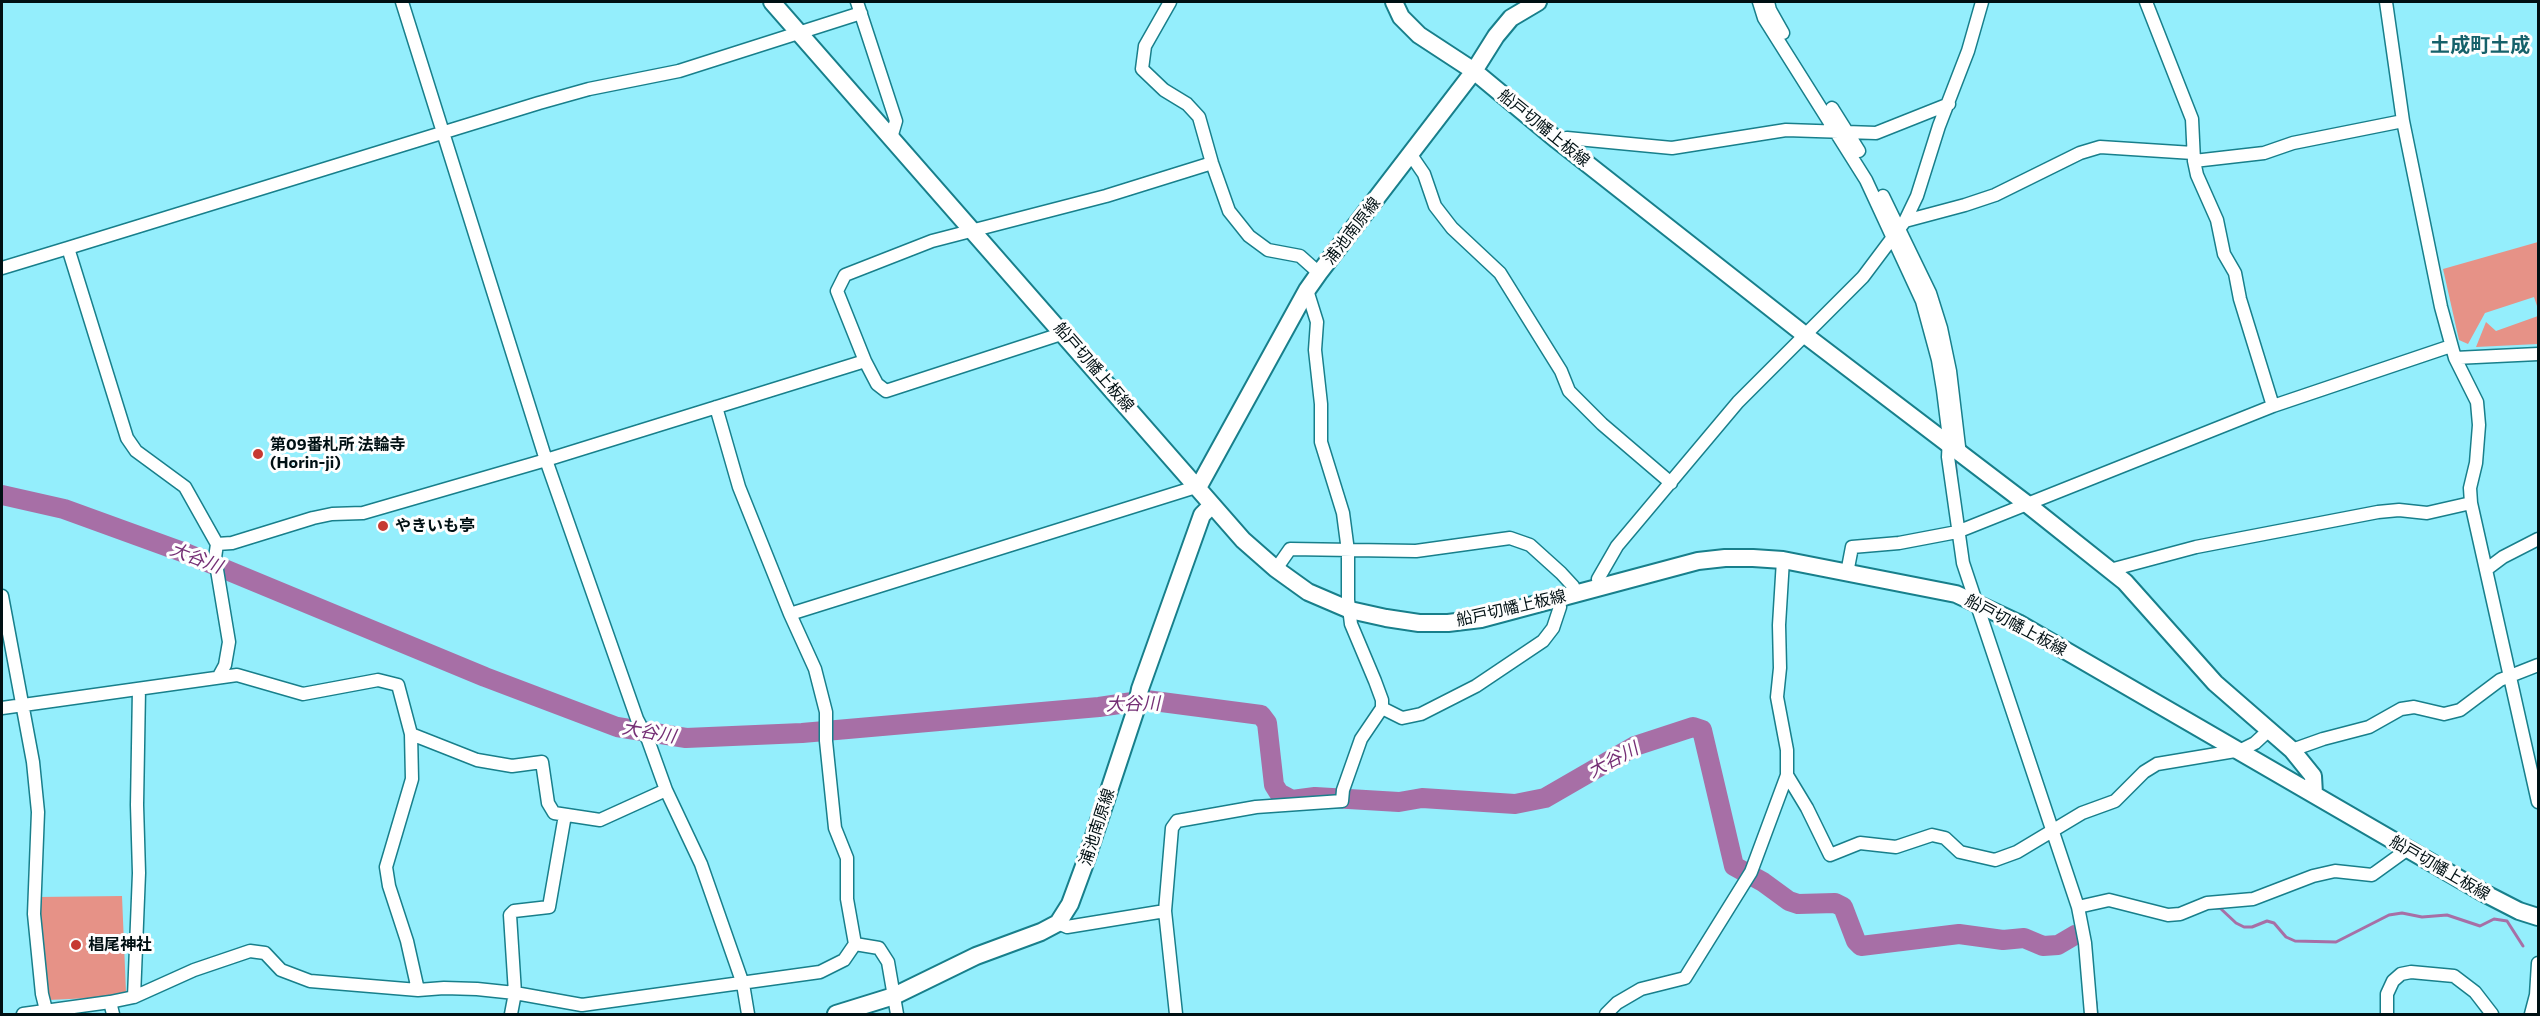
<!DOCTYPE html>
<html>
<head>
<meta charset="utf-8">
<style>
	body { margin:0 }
	#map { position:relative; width:2540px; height:1016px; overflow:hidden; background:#94eefc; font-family:Commissioner,sans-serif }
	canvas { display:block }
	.frame { position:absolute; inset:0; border:3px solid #001013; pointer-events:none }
</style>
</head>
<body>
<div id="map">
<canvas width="2540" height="1016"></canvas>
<div class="frame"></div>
</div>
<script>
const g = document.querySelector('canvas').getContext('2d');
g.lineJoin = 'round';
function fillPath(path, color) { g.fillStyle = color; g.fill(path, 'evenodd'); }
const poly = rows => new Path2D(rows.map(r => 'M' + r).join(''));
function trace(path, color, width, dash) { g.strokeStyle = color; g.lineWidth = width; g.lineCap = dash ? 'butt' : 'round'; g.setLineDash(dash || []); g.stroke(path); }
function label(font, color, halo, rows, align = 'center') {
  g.font = font + ' Commissioner,"Noto Sans JP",sans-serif'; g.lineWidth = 6; g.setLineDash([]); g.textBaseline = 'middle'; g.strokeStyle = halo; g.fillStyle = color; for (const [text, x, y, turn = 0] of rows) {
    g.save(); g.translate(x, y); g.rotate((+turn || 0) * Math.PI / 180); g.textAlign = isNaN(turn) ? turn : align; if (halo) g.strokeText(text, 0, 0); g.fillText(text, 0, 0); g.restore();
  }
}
fillPath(poly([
	[2538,242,2538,309,2534,297,2485,313,2468,344,2459,340,2443,269],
	[2538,316,2538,344,2476,347,2486,322,2496,331],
	[122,896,126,992,112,997,48,1000,38,897]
]), '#e69287');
trace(poly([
	[1955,458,1957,482],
	[2216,908,2220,908,2236,923,2244,927,2252,927,2267,921,2274,923,2286,937,2295,941,2336,942,2389,915,2402,913,2422,917,2447,915,2480,926,2494,919,2507,921,2523,946],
	[2096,1002,2097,1014]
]), '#a76fa6', 3);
trace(poly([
	[2,495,64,509,188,554,485,677,617,727,686,738,802,733,1099,707,1146,700,1261,715,1267,723,1274,785,1279,793,1292,800,1315,797,1399,802,1422,798,1515,804,1545,798,1635,746,1693,727,1702,730,1734,866,1763,882,1789,901,1798,904,1835,903,1843,907,1856,941,1861,946,1959,934,2003,940,2024,938,2043,946,2058,945,2075,935]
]), '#a76fa6', 20);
const minor = poly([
	[402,2,546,460,637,719,648,740,666,790,701,864,743,984,748,1014],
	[857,2,896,121,891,138],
	[1170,2,1145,46,1142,69,1164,90,1187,104,1199,117,1212,163,1229,211,1249,236,1268,250,1300,256,1319,273],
	[1759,2,1764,18,1866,180,1922,301,1938,360,1943,390,1949,438,1948,457,1963,563,2078,907,2085,943,2091,1014],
	[1768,2,1770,10,1783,33],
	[2146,2,2192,119,2194,161,2197,175,2217,220,2224,254,2235,273,2240,299,2273,406],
	[2386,2,2403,121,2441,307,2455,358,2477,402,2479,425,2476,463,2470,488,2471,503,2538,802],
	[1832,108,1859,151],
	[1557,140,1567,138,1672,148,1786,130,1876,133,1949,104],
	[1411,155,1424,174,1435,206,1452,228,1500,273,1561,371,1569,391,1602,424,1671,483],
	[2194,161,2264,153,2293,143,2403,121],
	[1883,196,1930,293,1941,328,1950,371,1960,455],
	[1905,221,1965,205,1995,195,2080,153,2100,147,2193,153],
	[68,248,539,103,589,89,679,71,861,13],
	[2,268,68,248,127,438,136,451,185,487,217,544,215,558,229,642,225,665,219,676],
	[2455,358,2538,354],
	[865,361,837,291,845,275,932,241,1106,196,1212,163],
	[217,544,232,543,313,518,332,514,363,513,546,460,865,361,877,384,886,391,1064,333],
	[1276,569,1290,549,1416,551,1510,538,1530,545,1561,573,1573,586,1576,593],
	[2487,569,2503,557,2538,539],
	[2110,570,2196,547,2378,512,2399,510,2427,513,2471,503],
	[1847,573,1852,547,1899,543,1957,532,2273,406,2451,346],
	[1600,587,1598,579,1617,546,1738,402,1863,277,1905,221,1917,196,1939,126,1968,51,1982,2],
	[2,596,33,762,38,812,34,914,42,994,47,1014],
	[790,614,1199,486],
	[2,708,237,675,303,694,378,680,398,685,411,734,412,779,386,867,389,886,407,941,418,990],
	[1382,708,1402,718,1421,714,1476,686,1543,641,1553,628,1560,607,1558,599],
	[411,734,477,760,512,766,542,762,548,803,554,813,600,820,666,790],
	[2292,750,2323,739,2369,727,2401,709,2414,707,2444,714,2460,710,2500,680,2538,665],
	[1787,775,1807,808,1830,855,1860,843,1896,847,1932,835,1945,838,1960,852,1995,860,2017,852,2082,813,2115,801,2144,772,2157,764,2241,750,2255,743,2269,730],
	[2078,907,2109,900,2168,915,2180,914,2207,903,2253,899,2313,876,2335,871,2372,875,2408,849],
	[1058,923,1067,927,1165,911],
	[855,944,879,948,888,962,897,1014],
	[134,997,139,873,137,805,139,689],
	[110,1002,134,997,194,970,250,951,265,953,281,970,310,981,418,990,444,988,477,989,515,993,582,1005,820,972,844,960,855,944,847,899,847,858,835,828,826,741,826,712,815,669,790,614,739,487,716,407],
	[23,1014,110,1002,113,1014],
	[511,1014,515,993,510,915,514,911,549,907,565,815],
	[1176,1014,1165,911,1172,828,1177,821,1256,807,1342,801,1343,790,1361,739,1382,708,1382,700,1375,681,1351,624,1348,600,1348,551,1343,513,1321,442,1321,404,1315,350,1317,322,1307,290],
	[1606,1014,1617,1003,1641,989,1685,978,1751,872,1787,775,1787,750,1777,697,1780,668,1779,625,1783,560],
	[2387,1014,2387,994,2393,981,2401,974,2411,972,2454,976,2475,992,2492,1014],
	[2531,1014,2536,995,2538,963]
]);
const major = poly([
	[772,2,1243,540,1276,569,1308,592,1350,610,1386,618,1419,623,1448,623,1481,619,1698,561,1725,558,1753,558,1783,560,1956,594,2018,623,2482,892,2519,911,2538,917],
	[1394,2,1401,17,1419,35,1474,71,1557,140,1805,335,2027,504,2125,582,2215,683,2292,750,2313,776,2314,794],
	[1199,486,1307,290,1319,273,1474,71,1496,36,1511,18,1538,2],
	[836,1014,894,996,976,956,1041,932,1058,923,1070,904,1084,866,1136,709,1140,689,1202,515,1212,505]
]);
trace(minor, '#187f8b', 15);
trace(major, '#187f8b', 20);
trace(minor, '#fff', 12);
trace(major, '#fff', 16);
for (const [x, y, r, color] of [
	[258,454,6,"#c63931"],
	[383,526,6,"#c63931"],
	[76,945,6,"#c63931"]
]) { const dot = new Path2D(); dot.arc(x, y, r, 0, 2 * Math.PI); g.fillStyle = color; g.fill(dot); trace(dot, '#fefefe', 2); }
label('16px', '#001013', '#fefefe', [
	["船戸切幡上板線",1544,128,39],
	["浦池南原線",1352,231,-52],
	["船戸切幡上板線",1094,367,49],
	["船戸切幡上板線",1511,608,-13],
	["船戸切幡上板線",2016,625,28],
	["浦池南原線",1097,827,-72],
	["船戸切幡上板線",2440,868,30]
]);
label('bold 16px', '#001013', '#fefefe', [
	["第09番札所 法輪寺",270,445],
	["(Horin-ji)",270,463],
	["やきいも亭",395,526],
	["椙尾神社",88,945]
], 'left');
label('italic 18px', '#752f75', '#fefefe', [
	["大谷川",196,558,21],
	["大谷川",1133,704,-1],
	["大谷川",649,732,10],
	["大谷川",1613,760,-28]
]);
label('bold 20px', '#16616a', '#fefefe', [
	["土成町土成",2480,45]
]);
</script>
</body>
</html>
